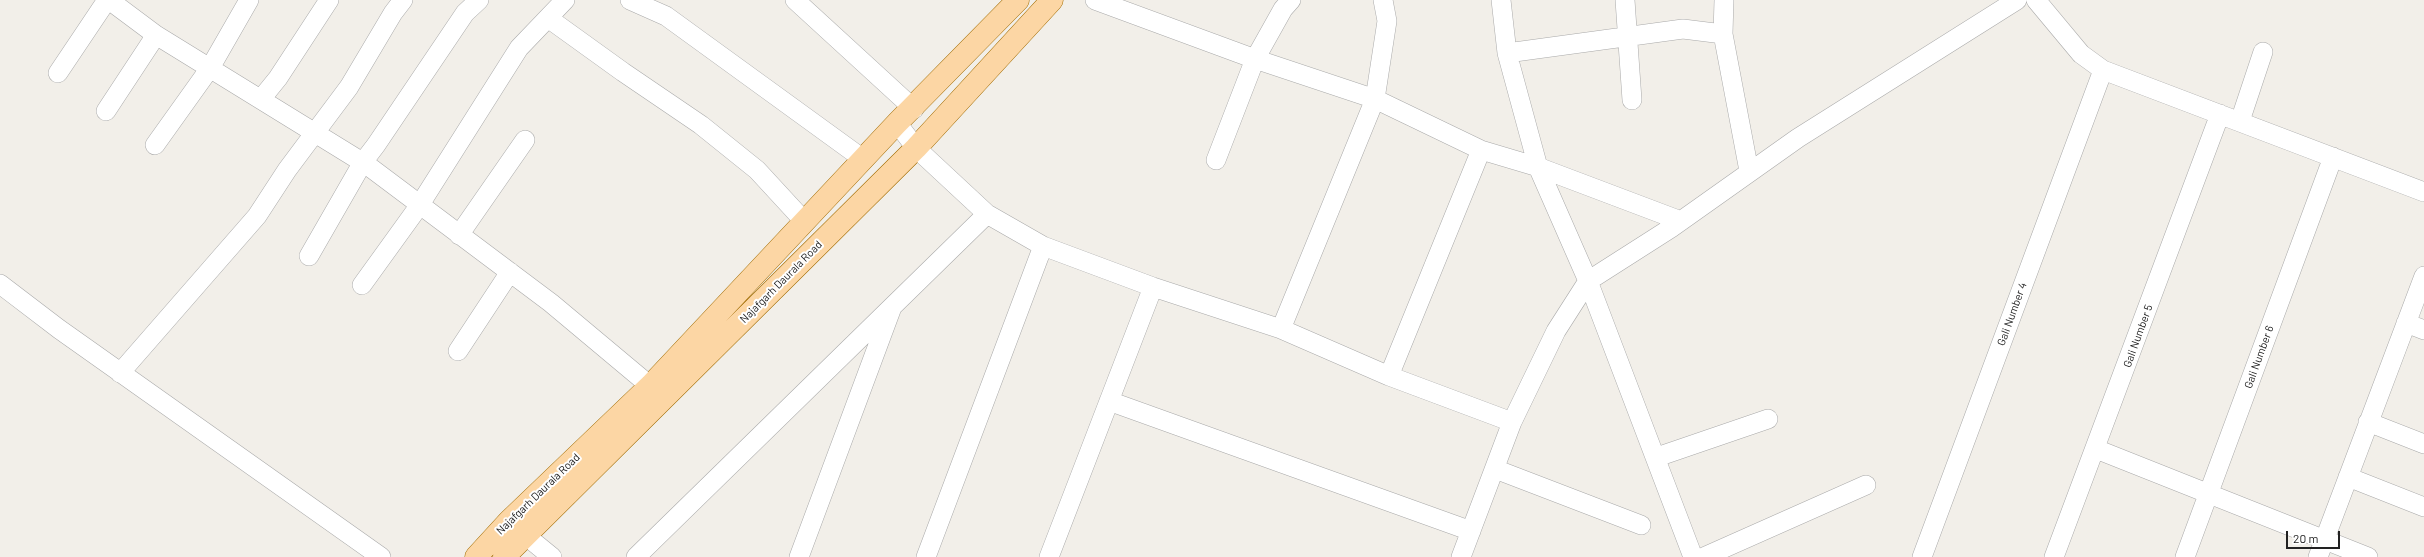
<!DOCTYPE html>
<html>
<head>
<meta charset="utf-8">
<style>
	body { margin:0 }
	#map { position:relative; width:2424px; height:557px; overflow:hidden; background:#f2efe9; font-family:Barlow,sans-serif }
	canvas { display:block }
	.scale { position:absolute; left:2286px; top:531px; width:54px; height:18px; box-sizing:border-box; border:2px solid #222; border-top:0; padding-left:5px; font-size:12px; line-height:14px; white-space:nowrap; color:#222; -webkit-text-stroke:3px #fff; paint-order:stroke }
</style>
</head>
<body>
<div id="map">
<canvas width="2424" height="557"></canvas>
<div class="scale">20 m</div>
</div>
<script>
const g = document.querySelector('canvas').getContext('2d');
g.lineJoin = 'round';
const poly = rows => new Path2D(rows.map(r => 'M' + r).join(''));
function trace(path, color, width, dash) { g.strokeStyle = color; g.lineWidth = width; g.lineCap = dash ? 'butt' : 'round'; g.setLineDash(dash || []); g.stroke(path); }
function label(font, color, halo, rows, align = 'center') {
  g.font = font + ' Barlow,sans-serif'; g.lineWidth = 4; g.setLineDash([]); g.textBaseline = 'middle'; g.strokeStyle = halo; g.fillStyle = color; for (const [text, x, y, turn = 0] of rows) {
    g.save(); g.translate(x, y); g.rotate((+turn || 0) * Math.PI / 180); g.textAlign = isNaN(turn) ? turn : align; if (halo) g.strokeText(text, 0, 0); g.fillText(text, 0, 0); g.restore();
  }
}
const minor = poly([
	[109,0,156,35,367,165,551,303,661,395],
	[630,0,666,16,863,159],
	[795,0,914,109],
	[1095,0,1255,59,1375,99,1481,150,1538,167,1681,221],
	[1501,0,1507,53,1538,167,1588,281,1693,557],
	[1625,0,1632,100],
	[1724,0,1723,34,1749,171],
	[2036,0,2081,54,2103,70,2424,192],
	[548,18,623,72,701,125,757,170,804,221],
	[1507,53,1683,29,1723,34],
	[58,73,107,0],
	[261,99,278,78,329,0],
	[106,111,156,35],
	[2240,121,2263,52],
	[897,123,916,148,987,214,1043,246,1153,287,1281,329,1389,376,1512,422],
	[155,145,210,68,249,0],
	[1216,160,1255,59,1283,9,1291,0],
	[459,235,525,140],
	[309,256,363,162,376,145,465,13,479,0],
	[0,284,59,329,381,557],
	[362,285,419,206,519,48,565,0],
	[2406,323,2424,330],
	[1281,329,1375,99,1387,21,1383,0],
	[458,351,510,272],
	[120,373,257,216,287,170,349,87,393,13,403,0],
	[1389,376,1481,150],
	[1109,401,1471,531],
	[2368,422,2424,444],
	[2096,449,2368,557],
	[1657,457,1768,419],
	[1495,469,1641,525],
	[2348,477,2424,507],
	[514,526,552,557],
	[636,557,987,214],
	[799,557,891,310],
	[926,557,1043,246],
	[1049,557,1153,287],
	[1461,557,1512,422,1556,331,1588,281,1671,228,1798,138,2017,0],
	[1704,557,1866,485],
	[1922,557,2103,70],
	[2054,557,2220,114],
	[2185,557,2333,157],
	[2318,557,2424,276]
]);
const major = poly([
	[476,557,509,521,651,385,897,123,1018,0],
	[504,557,916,148,1052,0]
]);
trace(minor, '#a9a9a9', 20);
trace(major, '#a06b00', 23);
trace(minor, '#fff', 19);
trace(major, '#fcd6a4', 22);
label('11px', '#222', '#fff', [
	["Najafgarh Daurala Road",781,282,-45],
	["Gali Number 4",2012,314,-70],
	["Gali Number 5",2138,336,-70],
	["Gali Number 6",2259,357,-70],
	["Najafgarh Daurala Road",538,494,-44]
]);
</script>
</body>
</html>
